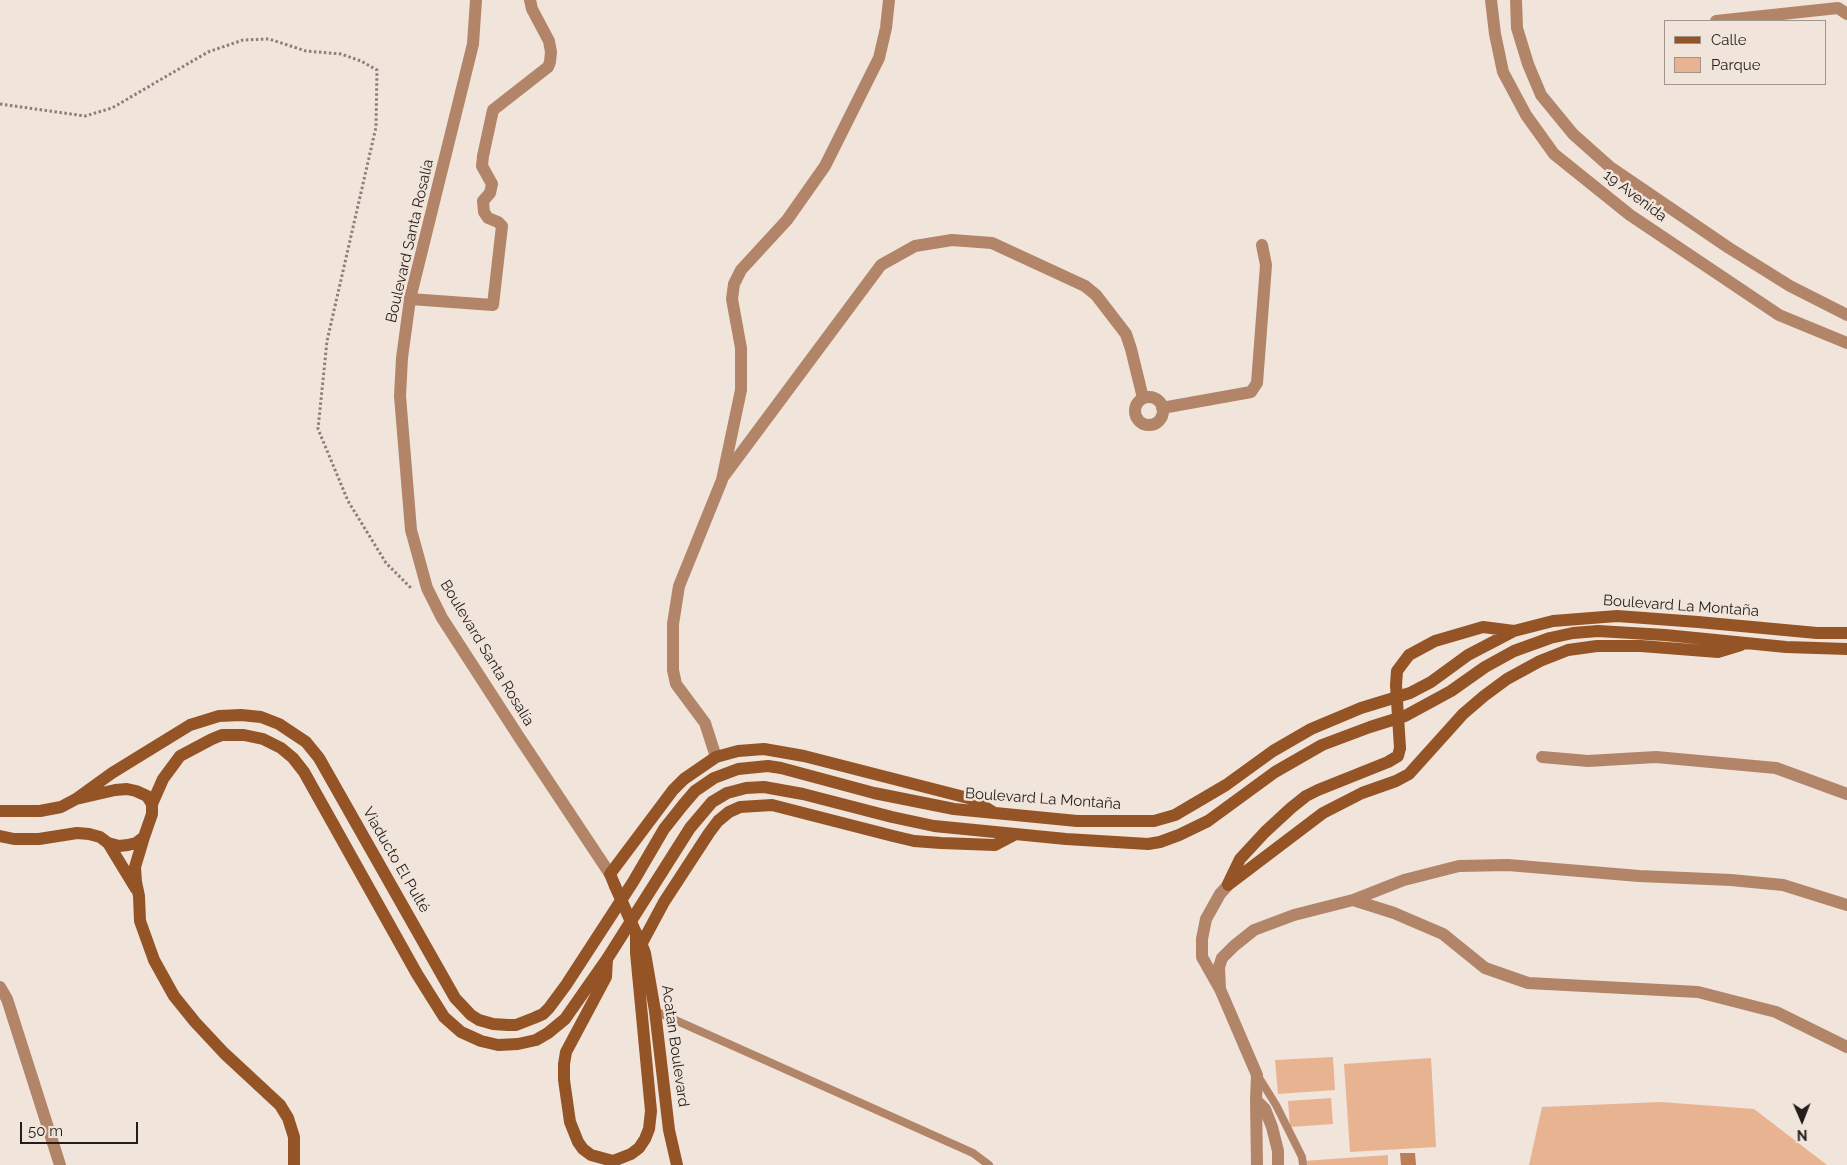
<!DOCTYPE html>
<html>
<head>
<meta charset="utf-8">
<style>
	body { margin:0 }
	#map { position:relative; width:1847px; height:1165px; overflow:hidden; background:#f1e4db; font-family:Raleway,sans-serif }
	canvas { display:block }
	.legend { position:absolute; left:1664px; top:20px; width:162px; height:65px; box-sizing:border-box; background:#f1e4db; border:1px solid #9f958e; margin:0; padding:6px 9px; list-style:none; font-size:15px; color:#231e1b }
	.legend li { display:flex; align-items:center; gap:10px; height:25px }
	.legend b { width:25px; border:1px solid #9f958e }
	.north { position:absolute; left:1777px; top:1095px; width:50px; height:50px; -webkit-text-stroke:4px #f1e4db; paint-order:stroke; rotate:179deg; font-size:14px; font-weight:700; line-height:20px; text-align:center; color:#231e1b }
	.north::after { content:''; display:block; margin:auto; width:18px; height:22px; background:#231e1b; clip-path:polygon(50% 0,100% 100%,50% 72%,0 100%) }
	.scale { position:absolute; left:20px; top:1122px; width:118px; height:22px; box-sizing:border-box; border:2px solid #231e1b; border-top:0; padding-left:6px; font-size:15px; line-height:18px; white-space:nowrap; color:#231e1b; -webkit-text-stroke:4px #f1e4db; paint-order:stroke }
</style>
</head>
<body>
<div id="map">
<canvas width="1847" height="1165"></canvas>
<ul class="legend">
<li><b style="height:6px;background:#955426"></b>Calle</li>
<li><b style="height:14px;background:#e8b391"></b>Parque</li>
</ul>
<div class="north">N</div>
<div class="scale">50 m</div>
</div>
<script>
const g = document.querySelector('canvas').getContext('2d');
g.lineJoin = 'round';
function fillPath(path, color) { g.fillStyle = color; g.fill(path, 'evenodd'); }
const poly = rows => new Path2D(rows.map(r => 'M' + r).join(''));
function trace(path, color, width, dash) { g.strokeStyle = color; g.lineWidth = width; g.lineCap = dash ? 'butt' : 'round'; g.setLineDash(dash || []); g.stroke(path); }
function label(font, color, halo, rows, align = 'center') {
  g.font = font + ' Raleway,sans-serif'; g.lineWidth = 5; g.setLineDash([]); g.textBaseline = 'middle'; g.strokeStyle = halo; g.fillStyle = color; for (const [text, x, y, turn = 0] of rows) {
    g.save(); g.translate(x, y); g.rotate((+turn || 0) * Math.PI / 180); g.textAlign = isNaN(turn) ? turn : align; if (halo) g.strokeText(text, 0, 0); g.fillText(text, 0, 0); g.restore();
  }
}
fillPath(poly([
	[1333,1057,1335,1090,1278,1094,1275,1060],
	[1431,1058,1436,1147,1350,1152,1344,1064],
	[1331,1098,1333,1124,1290,1127,1288,1101],
	[1661,1102,1754,1109,1827,1165,1529,1165,1542,1107],
	[1388,1155,1388,1165,1304,1165,1303,1161]
]), '#e8b391');
fillPath(poly([
	[1400,1153,1415,1153,1416,1165,1430,1165,1401,1165]
]), '#bb7e57');
trace(poly([
	[0,104,85,116,112,108,208,52,243,40,269,39,306,51,341,54,361,61,377,70,376,127,327,341,318,429,348,501,386,563,412,589]
]), '#89807a', 3, [2.5, 2.5]);
trace(poly([
	[655,1011,973,1153,989,1165],
	[1258,1076,1276,1105,1302,1157,1303,1165]
]), '#b28568', 8);
trace(poly([
	[1491,0,1495,34,1503,72,1526,115,1554,154,1630,215,1779,315,1847,343],
	[1516,0,1517,28,1528,64,1541,95,1573,134,1610,167,1729,248,1790,286,1847,315],
	[1716,21,1838,8,1847,14],
	[410,299,493,305,502,226,498,222,488,218,484,212,483,201,490,193,492,184,482,166,483,156,493,110,548,67,550,62,551,52,549,41,532,9,530,0],
	'1135 411a14 14 0 1 1 28 0a14 14 0 1 1-28 0Z',
	[1162,408,1251,392,1257,383,1266,265,1262,245],
	[724,476,881,265,915,246,952,240,992,243,1085,286,1096,295,1126,334,1131,349,1143,398],
	[716,757,705,723,676,684,673,670,673,624,679,586,722,480,741,390,741,348,732,299,734,284,741,270,787,220,825,166,879,58,886,28,889,0],
	[1542,757,1588,761,1656,757,1776,768,1847,794],
	[1228,885,1220,894,1206,919,1202,939,1202,957,1220,989,1257,1075,1256,1100,1257,1165],
	[1353,900,1394,913,1443,934,1485,968,1528,983,1698,992,1776,1012,1847,1047],
	[1220,989,1219,967,1222,958,1234,946,1254,930,1294,915,1353,900,1404,880,1459,866,1508,865,1639,876,1731,880,1783,885,1847,905],
	[1256,1100,1265,1109,1272,1127,1278,1151,1278,1165]
]), '#b28568', 12);
trace(poly([
	[476,0,473,44,410,299,402,358,400,396,411,530,427,588,442,618,519,737,610,874],
	[0,987,7,999,60,1165]
]), '#b28568', 12);
trace(poly([
	[1396,685,1397,671,1409,655,1435,641,1483,627,1514,631],
	[76,799,112,773,190,725,219,716,241,715,261,717,279,724,306,742,319,758,455,998,471,1015,479,1020,493,1024,508,1025,516,1025,534,1018,543,1014,549,1008,566,985,633,882,664,829,683,805,695,791,714,778,738,769,768,766,781,768,874,793,954,809,1077,821,1154,821,1175,815,1226,785,1273,751,1311,729,1361,708,1410,693,1431,682,1468,655,1514,631,1553,621,1617,616,1698,622,1817,633,1847,633],
	[152,804,163,779,180,756,212,739,222,735,244,735,263,739,281,748,293,758,304,772,417,974,444,1017,461,1032,481,1041,498,1045,518,1044,536,1040,548,1033,565,1019,607,959,690,828,712,802,727,793,746,788,764,787,803,794,892,817,934,826,1066,839,1148,844,1160,842,1179,835,1208,821,1275,772,1322,745,1370,727,1405,716,1451,691,1485,667,1514,651,1550,638,1573,633,1598,631,1665,635,1786,647,1847,649],
	[0,811,40,811,61,807,76,799,115,790,127,789,136,791,147,796,152,804,152,814,144,837,136,843,128,845,119,846,108,843,100,837,89,834,77,833,39,839,14,839,0,836],
	[144,837,135,867,136,882,139,896,140,921,154,960,174,996,195,1022,224,1053,280,1105,288,1118,294,1137,294,1165],
	[108,843,136,889],
	[1228,884,1240,859,1265,832,1291,808,1306,796,1318,790,1388,762,1398,756,1400,748],
	[1228,885,1323,813,1362,793,1396,781,1409,774,1463,714,1484,696,1507,679,1540,661,1568,650,1597,646,1641,646,1718,652,1741,645],
	[615,886,610,874,673,790,684,779,716,757,738,751,764,749,804,756,972,799,993,812],
	[639,937,645,953,655,1011,669,1130,677,1165],
	[642,943,664,902,709,833,718,821,729,812,740,807,772,805,893,836,914,841,941,843,995,845,1014,835],
	[607,959,606,977,566,1052,564,1064,564,1080,570,1122,578,1142,583,1149,591,1155,613,1161,631,1154,639,1148,645,1139,649,1129,651,1111,636,953,636,933]
]), '#955426', 12);
trace(poly([
	[1396,685,1400,748],
	[615,886,636,933]
]), '#955426', 12);
label('15px', '#231e1b', '#f1e4db', [
	["19 Avenida",1635,196,37],
	["Boulevard Santa Rosalía",410,241,-77],
	["Boulevard La Montaña",1681,606,4],
	["Boulevard Santa Rosalía",487,653,59],
	["Boulevard La Montaña",1043,799,4],
	["Viaducto El Pulté",396,860,60],
	["Acatan Boulevard",675,1046,82]
]);
</script>
</body>
</html>
